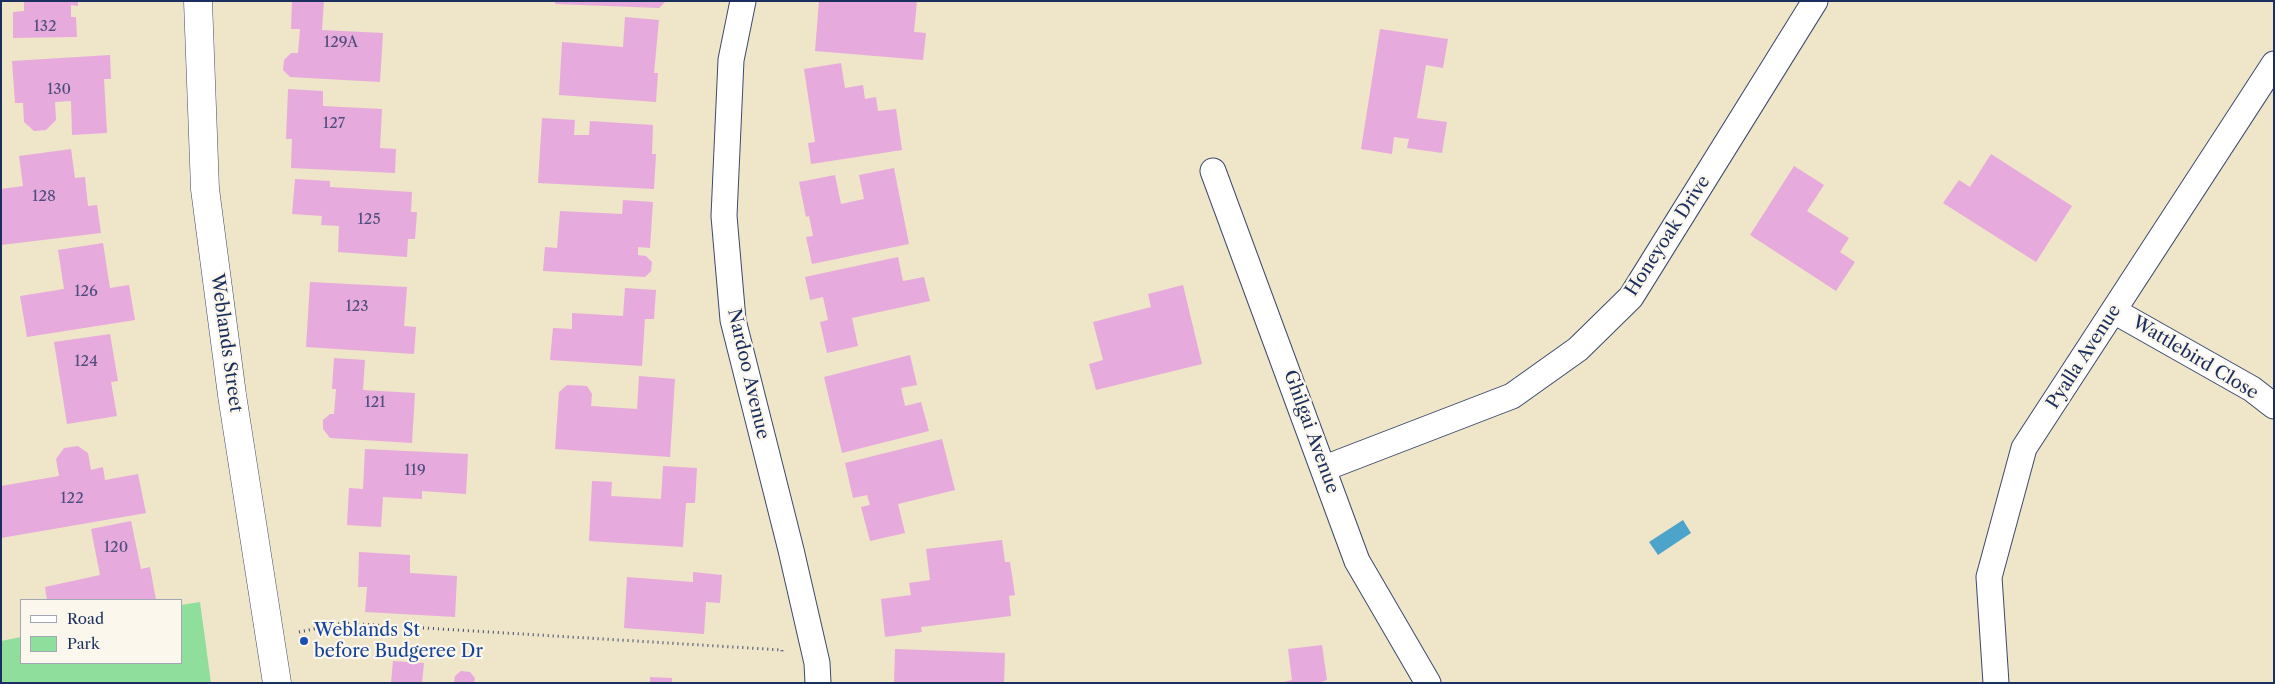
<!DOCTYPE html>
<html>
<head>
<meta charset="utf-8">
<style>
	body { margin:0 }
	#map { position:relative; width:2275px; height:684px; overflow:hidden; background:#efe5c8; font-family:"Libre Caslon Text",serif }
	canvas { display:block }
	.frame { position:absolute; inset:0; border:2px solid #1b2f5e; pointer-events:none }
	.legend { position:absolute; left:20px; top:599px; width:162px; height:65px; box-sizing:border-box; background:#fbf7ec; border:1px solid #a1a7b3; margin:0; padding:6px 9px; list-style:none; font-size:15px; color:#1b2f5e }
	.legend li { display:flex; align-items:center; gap:10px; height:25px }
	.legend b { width:25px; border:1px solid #a1a7b3 }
</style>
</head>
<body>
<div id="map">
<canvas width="2275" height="684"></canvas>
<div class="frame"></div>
<ul class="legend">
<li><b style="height:6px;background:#fff"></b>Road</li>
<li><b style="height:14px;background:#90de9c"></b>Park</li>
</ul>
</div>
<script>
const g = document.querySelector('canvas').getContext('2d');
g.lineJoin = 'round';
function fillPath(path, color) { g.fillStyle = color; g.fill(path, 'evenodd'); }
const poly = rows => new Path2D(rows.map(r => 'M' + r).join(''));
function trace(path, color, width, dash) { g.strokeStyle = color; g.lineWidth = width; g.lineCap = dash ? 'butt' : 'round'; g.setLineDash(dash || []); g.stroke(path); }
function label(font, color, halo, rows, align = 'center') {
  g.font = font + ' "Libre Caslon Text",serif'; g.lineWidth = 4.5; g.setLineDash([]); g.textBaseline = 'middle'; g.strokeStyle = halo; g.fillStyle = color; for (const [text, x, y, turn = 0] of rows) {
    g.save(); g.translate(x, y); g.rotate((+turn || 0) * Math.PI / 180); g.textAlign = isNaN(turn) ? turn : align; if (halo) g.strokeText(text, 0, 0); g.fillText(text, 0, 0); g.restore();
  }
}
fillPath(poly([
	[200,602,211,683,1,683,1,641,21,637,21,663,181,663,181,605]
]), '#90de9c');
fillPath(poly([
	[1683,520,1691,533,1658,555,1649,542]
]), '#4da4ca');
fillPath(poly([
	[24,1,78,1,78,6,71,5,71,17,76,17,77,37,13,38,13,12,24,11],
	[292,1,324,1,322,30,383,33,380,82,290,77,283,70,284,60,291,53,298,53,300,29,291,29],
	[555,1,666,1,659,8,555,4],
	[819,1,917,1,914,32,926,33,923,60,815,51],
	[625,17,659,20,654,73,658,73,656,102,559,95,562,42,623,47],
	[1380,29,1448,39,1443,68,1426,65,1417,118,1447,122,1442,153,1407,148,1409,139,1394,137,1392,154,1361,149],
	[110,55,111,79,104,79,107,133,72,135,71,101,55,102,56,120,46,130,34,131,24,122,23,103,15,103,12,61],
	[841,63,845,88,863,85,865,99,876,97,878,111,896,109,902,150,811,164,808,143,815,142,804,69],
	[288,89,323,91,323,106,382,109,380,148,396,149,395,173,291,168,292,139,286,139],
	[542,118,575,120,574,135,589,135,590,121,653,125,652,154,656,154,654,189,538,183],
	[71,149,75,178,85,177,88,206,97,205,101,233,1,245,1,189,23,186,19,156],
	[1991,154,2072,206,2036,262,1943,203,1959,180,1970,187],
	[1794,166,1824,185,1807,211,1849,238,1840,252,1855,262,1836,291,1750,235],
	[894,168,909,244,812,264,806,237,813,236,809,216,806,217,799,182,835,175,841,204,864,199,859,175],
	[295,179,330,181,330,187,412,192,411,212,417,212,415,239,408,239,407,257,338,252,339,226,321,225,322,216,292,214],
	[623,200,653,202,650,248,638,247,638,255,646,256,652,262,651,271,645,277,543,271,545,247,557,248,560,211,622,214],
	[103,243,110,288,129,285,135,320,27,337,20,296,64,289,58,250],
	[898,257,903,281,924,277,930,301,852,318,858,346,827,353,820,322,828,320,823,297,810,300,805,277],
	[310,282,407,287,404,326,416,327,414,354,306,347],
	[1183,285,1202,364,1096,390,1089,364,1103,360,1093,322,1151,307,1148,294],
	[625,288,656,290,654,319,645,319,642,366,550,360,553,328,572,329,572,313,623,316],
	[110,334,118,381,111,382,117,416,67,424,54,342],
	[910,355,917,385,901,388,905,406,921,402,929,431,842,453,824,377],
	[334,358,365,360,363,390,415,393,412,443,330,438,323,429,323,420,330,414,334,414,336,389,332,389],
	[639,376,675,379,670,457,555,449,559,392,567,385,587,386,592,394,591,406,637,409],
	[942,439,955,490,898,504,905,533,870,541,861,507,870,505,867,495,853,498,845,463],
	[78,446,88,453,91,470,103,467,105,480,138,474,146,513,1,538,1,486,59,476,56,459,64,448],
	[365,449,468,454,466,494,422,491,422,499,383,497,381,527,347,525,349,488,363,489],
	[663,466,697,468,695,503,686,503,683,547,589,541,592,481,612,482,611,496,661,499],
	[131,521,141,569,150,567,156,600,47,600,45,587,100,575,91,529],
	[1002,540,1005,562,1010,562,1015,595,1009,596,1011,616,921,627,922,632,885,637,881,599,911,595,909,583,930,580,926,549],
	[359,552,410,555,410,573,457,576,455,617,365,612,367,587,358,587],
	[693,572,722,575,720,603,706,602,704,634,624,628,627,577,693,582],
	[1322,645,1327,680,1318,683,1279,683,1292,680,1288,649],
	[895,649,1005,653,1004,683,894,683],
	[393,661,424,663,422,683,391,683],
	[461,671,470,672,475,678,474,683,454,683,455,676],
	[650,677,672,678,672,683,650,683]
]), '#e7aadc');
const minor = poly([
	[743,1,731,60,724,216,733,320,791,550,817,663,818,683],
	[1213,171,1357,561,1428,683],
	[2114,311,2252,389,2274,406],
	[1325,468,1512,396,1578,349,1631,297,1815,1],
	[1996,683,1989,577,2024,448,2274,64]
]);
const tertiary = poly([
	[198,1,205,189,232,395,277,683]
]);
trace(minor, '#3b4a6e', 27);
trace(tertiary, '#3b4a6e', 29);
trace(poly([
	[299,632,343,623,782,650,782,652]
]), '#3b4a6e', 3, [1, 4]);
trace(minor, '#fff', 25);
trace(tertiary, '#fff', 28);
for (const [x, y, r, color] of [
	[304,641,5,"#1a4fb4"]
]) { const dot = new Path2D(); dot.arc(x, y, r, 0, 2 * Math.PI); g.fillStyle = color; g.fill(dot); trace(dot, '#fbf7ec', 2); }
label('15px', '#4e4e7e', null, [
	["132",45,27],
	["129A",341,43],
	["130",59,90],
	["127",334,124],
	["128",44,197],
	["125",369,220],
	["126",86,292],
	["123",357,307],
	["124",86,362],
	["121",375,403],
	["119",415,471],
	["122",72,499],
	["120",116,548]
]);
label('18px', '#1b2f5e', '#fbf7ec', [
	["Honeyoak Drive",1668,236,-57],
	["Weblands Street",226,343,82],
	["Pyalla Avenue",2084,357,-57],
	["Wattlebird Close",2195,358,31],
	["Nardoo Avenue",748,374,77],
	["Ghilgai Avenue",1311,432,70]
]);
label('18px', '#164399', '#fbf7ec', [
	["Weblands St",314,631],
	["before Budgeree Dr",314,652]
], 'left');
</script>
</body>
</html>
